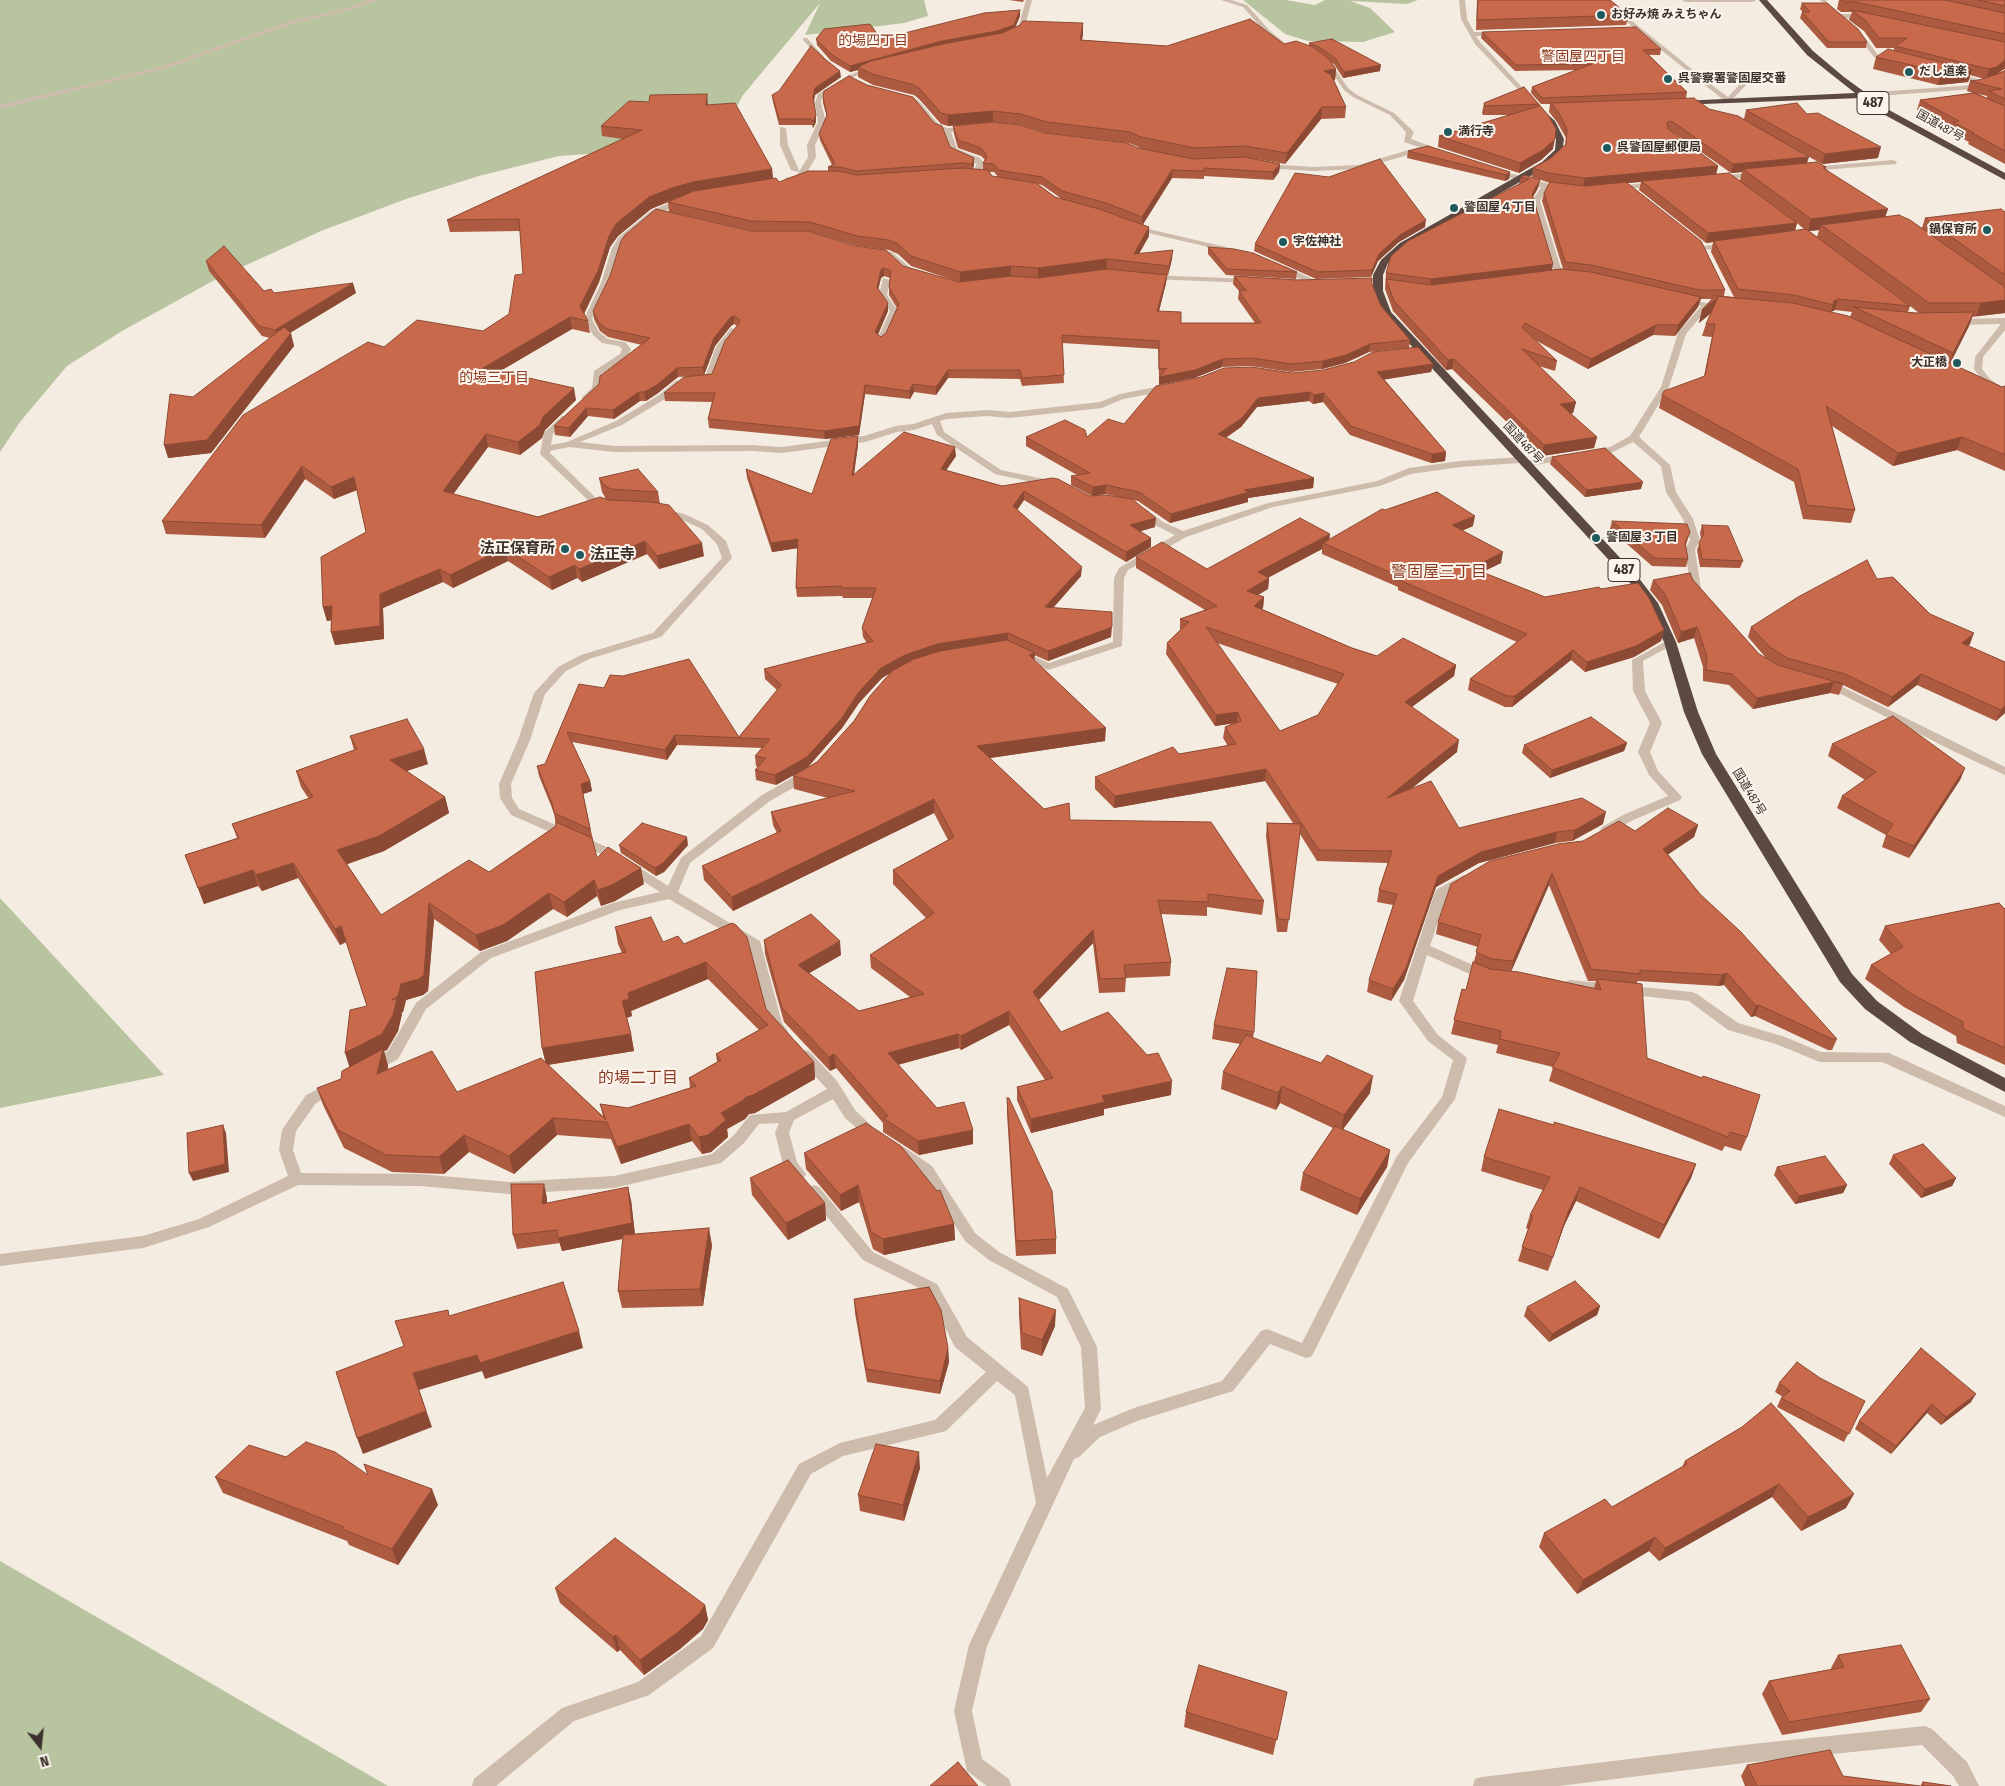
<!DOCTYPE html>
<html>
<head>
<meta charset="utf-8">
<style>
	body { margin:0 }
	#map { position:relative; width:2005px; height:1786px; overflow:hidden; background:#f4ebe1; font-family:"Fira Sans Condensed",sans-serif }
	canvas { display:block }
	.north { position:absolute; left:15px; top:1721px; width:50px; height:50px; -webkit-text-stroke:4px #fbf5ee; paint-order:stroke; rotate:164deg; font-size:14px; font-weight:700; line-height:20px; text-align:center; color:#3b302b }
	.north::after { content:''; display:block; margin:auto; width:18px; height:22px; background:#3b302b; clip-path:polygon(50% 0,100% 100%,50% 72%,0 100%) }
</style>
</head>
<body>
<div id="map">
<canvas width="2005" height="1786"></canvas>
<div class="north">N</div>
</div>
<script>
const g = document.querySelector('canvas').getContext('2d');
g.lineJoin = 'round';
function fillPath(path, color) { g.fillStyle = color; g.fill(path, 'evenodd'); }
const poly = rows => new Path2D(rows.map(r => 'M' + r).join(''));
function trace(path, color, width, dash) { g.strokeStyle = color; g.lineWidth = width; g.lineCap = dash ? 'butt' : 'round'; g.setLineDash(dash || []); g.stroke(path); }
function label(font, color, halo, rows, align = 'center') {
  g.font = font + ' "Fira Sans Condensed","Noto Sans JP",sans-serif'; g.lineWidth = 4; g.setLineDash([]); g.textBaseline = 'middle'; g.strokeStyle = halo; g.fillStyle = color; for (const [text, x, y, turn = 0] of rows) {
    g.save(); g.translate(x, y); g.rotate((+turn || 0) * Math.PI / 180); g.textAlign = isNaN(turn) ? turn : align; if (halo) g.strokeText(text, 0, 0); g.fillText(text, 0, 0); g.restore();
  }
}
fillPath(poly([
	[0,0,924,0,928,16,904,23,805,35,820,3,743,95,730,119,643,150,559,156,479,176,406,199,321,231,220,277,122,331,67,366,20,422,0,452],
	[1243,0,1286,0,1315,5,1325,0,1418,0,1407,4,1350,1,1370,8,1395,32,1363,42,1308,41,1285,34],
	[0,898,164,1075,0,1108],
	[0,1561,388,1786,0,1786]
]), '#b8c4a0');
fillPath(poly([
	[369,0,378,0,351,10,295,23,164,69,0,109,0,105,160,67,291,21,347,8,369,0],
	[1026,0,1032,0,1025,26,1015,36,1011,36,1011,34,1019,25,1026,0],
	[1221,0,1231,0,1247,5,1270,31,1286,44,1281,45,1266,33,1243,7,1221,0],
	[1459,0,1465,0,1467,19,1474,32,1500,32,1501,33,1498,35,1476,36,1480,42,1534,100,1534,102,1530,102,1475,44,1461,19,1459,0],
	[1599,0,1606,0,1704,79,1736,77,1746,85,1730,102,1726,102,1599,0],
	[1734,81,1739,85,1728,97,1709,83,1734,81],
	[1682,0,1756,0,1753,2,1685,2,1682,0],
	[1820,0,1827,0,1826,1,1838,14,1853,14,1870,19,1867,21,1836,17,1820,0],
	[1855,30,1859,30,1878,55,1896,59,1896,61,1874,57,1854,31,1855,30],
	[803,38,807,38,825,58,825,60,821,60,803,40,803,38],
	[1323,60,1333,66,1348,88,1357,95,1394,113,1414,132,1411,139,1443,151,1443,155,1426,150,1358,169,1314,171,1261,168,1260,166,1264,164,1314,167,1358,165,1419,147,1404,142,1406,132,1390,115,1353,97,1344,90,1329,68,1320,62,1323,60],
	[870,67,875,68,851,78,823,96,821,103,826,122,815,145,816,157,803,179,785,182,785,178,797,175,808,157,807,145,818,122,815,103,818,94,847,76,870,67],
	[2005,70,2005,76,1998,81,1975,89,1863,97,1860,95,1863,93,1974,85,1979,83,1949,74,1952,72,1986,81,1994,79,2005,70],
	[897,94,918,100,940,126,948,128,972,127,972,129,970,130,951,132,957,149,980,158,985,164,978,176,971,174,977,164,951,152,944,131,936,128,914,102,897,96,897,94],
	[780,127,786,128,788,145,799,170,798,172,791,170,780,145,780,127],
	[1893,160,1897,162,1896,164,1811,171,1807,169,1811,167,1893,160],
	[1491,168,1568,189,1564,191,1547,189,1540,201,1563,275,1562,277,1555,275,1532,201,1541,187,1491,172,1491,168],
	[1758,172,1761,172,1761,176,1718,180,1714,178,1718,176,1758,172],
	[1656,182,1660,184,1659,186,1616,190,1612,188,1616,186,1656,182],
	[680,199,687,201,658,214,625,241,620,248,609,283,592,319,599,332,608,339,625,342,631,349,627,357,601,374,599,391,588,401,582,401,582,397,592,388,594,371,620,354,622,349,619,346,602,343,593,335,584,319,601,283,612,248,619,237,652,210,680,199],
	[1131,225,1243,251,1247,253,1243,255,1131,229,1131,225],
	[1728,243,1731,243,1731,247,1703,250,1699,248,1703,246,1728,243],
	[874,250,892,252,914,271,907,273,887,256,874,254,874,250],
	[1279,266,1285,266,1323,284,1316,286,1279,270,1279,266],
	[1148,275,1251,279,1255,281,1251,283,1151,279,1148,279,1148,275],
	[883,278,890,280,887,295,898,311,885,340,881,343,877,340,890,311,879,295,883,278],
	[1681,298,1707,303,1724,302,1728,304,1724,306,1709,307,1686,334,1669,387,1639,437,1670,465,1676,492,1693,519,1700,540,1695,550,1701,589,1706,595,1701,598,1697,597,1691,589,1685,550,1690,540,1683,519,1666,492,1661,466,1633,442,1613,452,1591,456,1586,453,1588,451,1610,447,1630,436,1661,387,1678,333,1701,306,1681,302,1681,298],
	[2005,318,2005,330,1983,357,1982,369,1990,379,2005,389,2005,396,1984,383,1974,369,1975,357,2001,324,1954,325,1950,322,1954,319,2005,318],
	[731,328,738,330,724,348,712,380,708,383,696,382,696,378,705,377,716,347,731,328],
	[677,380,681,383,665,399,622,425,580,442,614,446,752,445,782,447,864,436,896,426,913,424,946,413,987,410,1010,412,1100,402,1120,394,1166,385,1170,388,1166,391,1123,399,1102,408,1010,418,987,416,947,419,940,421,944,432,1001,470,1058,482,1060,484,1055,487,995,474,937,435,932,424,914,430,897,432,865,442,782,453,752,451,614,452,569,447,550,451,550,453,597,499,609,504,611,506,606,509,591,503,540,454,544,433,562,416,568,416,570,418,553,434,551,445,567,442,616,421,659,395,677,380],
	[1566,454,1569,455,1569,459,1524,467,1521,466,1520,463,1460,467,1411,474,1380,486,1273,507,1186,537,1128,570,1124,578,1122,646,1048,670,1017,655,1018,653,1026,653,1049,663,1113,642,1114,578,1119,568,1175,535,1157,526,1140,513,1140,509,1146,509,1163,522,1183,531,1268,503,1377,481,1409,468,1460,461,1521,457,1524,458,1525,461,1566,454],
	[660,508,684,514,708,525,726,541,732,558,661,637,589,659,566,671,545,694,530,740,511,784,512,798,519,809,609,848,668,886,681,858,762,795,804,771,812,771,814,774,812,777,770,801,690,863,678,892,760,941,782,1023,788,1031,786,1034,776,1034,769,1025,749,946,669,899,620,910,491,958,426,1009,398,1059,378,1070,368,1070,366,1066,368,1062,388,1051,416,1003,481,952,613,903,660,892,601,854,511,815,500,798,499,784,518,740,534,693,558,667,581,655,653,633,722,558,717,544,702,529,678,518,657,513,657,509,660,508],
	[1670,639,1675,642,1674,644,1643,661,1645,691,1662,723,1650,752,1658,771,1682,797,1680,800,1631,821,1610,833,1602,833,1600,830,1602,827,1623,815,1668,796,1649,775,1638,752,1650,723,1633,691,1632,660,1670,639],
	[1825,682,1841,686,2005,767,2005,775,1955,752,1833,690,1821,687,1819,685,1825,682],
	[1464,875,1470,879,1468,882,1447,894,1430,946,1491,973,1493,976,1491,979,1486,981,1481,979,1427,955,1413,1001,1438,1035,1467,1058,1455,1099,1408,1163,1312,1356,1306,1358,1270,1344,1233,1391,1137,1421,1100,1437,1079,1457,1074,1459,987,1646,972,1711,982,1759,1009,1779,1011,1786,987,1786,967,1771,954,1711,969,1645,1036,1503,1015,1395,997,1381,946,1431,843,1456,811,1474,713,1648,649,1695,574,1721,496,1786,472,1786,474,1779,562,1708,638,1682,701,1636,799,1464,840,1443,935,1420,986,1372,955,1347,927,1292,863,1260,809,1195,807,1191,809,1187,814,1185,819,1187,873,1252,937,1284,967,1337,1028,1387,1047,1478,1085,1408,1081,1347,1057,1297,989,1260,965,1241,922,1174,894,1155,892,1151,894,1147,899,1146,904,1147,932,1166,975,1233,999,1252,1068,1289,1097,1347,1101,1409,1093,1425,1134,1408,1222,1381,1261,1331,1267,1329,1302,1343,1397,1156,1442,1097,1453,1060,1428,1041,1399,1001,1435,892,1437,889,1464,875],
	[1570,980,1692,992,1697,994,1738,1023,1785,1037,1821,1052,1889,1053,2005,1106,2005,1117,1882,1062,1820,1062,1776,1044,1728,1030,1689,1001,1565,988,1563,985,1565,982,1570,980],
	[804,1050,809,1051,837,1081,855,1110,881,1135,879,1139,874,1140,869,1139,845,1118,833,1099,794,1120,789,1133,797,1162,806,1174,804,1178,799,1180,794,1178,783,1164,775,1133,779,1123,759,1124,744,1143,721,1163,614,1188,509,1194,420,1186,298,1185,209,1227,143,1248,0,1266,0,1254,143,1236,199,1219,288,1176,279,1150,282,1130,306,1095,333,1082,338,1083,340,1087,338,1091,316,1103,296,1131,293,1150,301,1173,420,1174,509,1182,614,1176,712,1154,734,1135,750,1115,786,1112,827,1089,799,1059,797,1055,799,1051,804,1050],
	[1925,1726,1932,1729,1967,1762,1979,1786,1959,1786,1953,1776,1922,1745,1752,1762,1559,1786,1473,1786,1475,1779,1482,1777,1752,1744,1925,1726]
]), '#cdbbac');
fillPath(poly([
	[1759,0,1767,0,1813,51,1844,77,1889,110,2005,173,2005,180,1883,114,1861,98,1677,105,1677,101,1680,101,1855,93,1807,55,1759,0],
	[1545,112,1555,121,1564,139,1562,153,1548,166,1406,247,1388,263,1383,275,1383,291,1391,312,1638,577,1658,603,1676,642,1698,712,1716,754,1852,974,1877,1001,1922,1034,2005,1078,2005,1092,1910,1042,1865,1009,1840,982,1702,754,1684,712,1664,642,1648,607,1630,583,1381,313,1373,291,1373,275,1381,260,1400,243,1542,162,1555,150,1556,139,1548,124,1541,115,1545,112]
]), '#5c4a42');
fillPath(poly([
	[1009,0,1024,0,1023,2],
	[1477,0,1610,0,1629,15,1626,25,1476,30],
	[1839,0,2005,0,2005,69,2004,69,1997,74,2005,70,2005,164,1968,144,1969,142,1950,132,1951,129,1917,110,1920,100,1973,93,1967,91,1970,81,1979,80,1984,79,1970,75,1968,82,1938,85,1873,69,1876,57,1894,51,1894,48,1876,48,1864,31,1849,20,1852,12,1841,12,1837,9],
	[1978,94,1987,96,1987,98],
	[1802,3,1867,42,1866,48,1827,48,1800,18,1802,12,1803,12,1800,9],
	[1020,16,1015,28,1083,23,1083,34,1082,40,1167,46,1284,44,1309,46,1309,43,1380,71,1343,78,1334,64,1331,62,1336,69,1335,80,1334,80,1346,107,1345,118,1321,119,1285,164,1244,157,1280,164,1279,172,1273,180,1204,176,1204,179,1172,178,1143,224,1149,236,1139,254,1172,259,1168,275,1167,275,1166,283,1159,311,1181,323,1255,323,1238,299,1239,291,1233,284,1234,276,1372,284,1381,306,1410,340,1409,348,1369,352,1345,363,1322,369,1291,372,1251,366,1222,367,1194,378,1159,377,1158,349,1062,343,1064,383,1022,386,1020,379,948,378,936,395,914,392,910,399,865,394,859,435,825,439,709,428,708,419,712,402,665,401,664,393,695,376,678,377,658,393,646,401,640,401,614,419,588,416,570,437,555,435,554,426,642,345,608,337,600,331,594,319,593,311,752,231,669,212,668,202,679,198,651,209,618,236,610,247,599,282,584,314,588,321,590,333,572,329,500,371,576,400,545,430,542,438,520,455,488,447,453,494,538,517,606,499,602,492,599,478,658,492,660,504,704,556,659,569,647,554,582,582,577,578,552,590,508,561,453,588,443,582,383,608,384,639,335,645,331,632,331,620,327,621,323,607,366,532,357,490,334,499,305,479,265,538,166,534,162,521,384,347,483,331,509,314,523,274,520,231,450,232,447,220,623,139,602,136,601,126,708,105,772,169,773,179,779,182,828,171,828,167,832,165,820,140,819,134,827,117,823,103,823,97,950,147,974,165,973,169,983,170,983,163,985,160,981,156,958,148,954,134,953,126,1045,133,1141,148,1129,143,1046,133,1021,125,993,122,948,126,941,124,919,99,914,95,873,85,858,77,858,70,850,72,831,61,817,45,816,39,881,39],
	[989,172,994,172,998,177,992,176],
	[1038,184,1042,185,1062,199,1055,197],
	[808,231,857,246,889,250,898,254,911,266,959,282,903,266],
	[884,276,890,278,889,287,889,295,897,308,886,333,881,337,878,335,888,311,878,289,881,278],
	[734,324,737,326,712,374,704,375,715,346,731,326],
	[1482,32,1661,49,1660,55,1649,55,1687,92,1686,98,1709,109,1744,119,1746,110,1807,114,1878,158,1822,164,1793,148,1807,163,1826,167,1826,169,1886,217,1922,228,1925,218,2005,212,2005,313,1972,317,1969,326,1950,363,2002,387,2005,386,2005,471,1957,450,1893,466,1832,426,1855,510,1851,523,1803,519,1794,482,1659,408,1662,395,1704,376,1712,337,1702,336,1706,324,1711,313,1699,323,1702,310,1712,299,1701,299,1698,307,1675,336,1653,335,1588,369,1535,340,1557,361,1555,371,1539,366,1576,402,1573,413,1571,414,1597,437,1594,448,1542,456,1452,369,1446,370,1393,311,1385,289,1386,273,1519,184,1521,177,1540,180,1538,188,1533,197,1552,270,1563,269,1542,201,1544,193,1550,183,1532,177,1533,168,1551,158,1565,145,1566,138,1557,122,1549,112,1550,104,1541,104,1531,93,1532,87,1576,70,1515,71,1481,38],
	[1670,130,1731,173,1742,172,1740,180,1716,174,1718,166],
	[1641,182,1639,190,1706,243,1713,242,1711,252,1734,297,1724,296,1725,290,1627,183],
	[1797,223,1805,230,1795,231],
	[1819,230,1817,237,1809,231,1811,231],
	[1910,306,1919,313,1908,312],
	[1835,310,1852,312,1850,317,1831,312],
	[841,77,815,95,814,102,816,122,813,128,812,125,779,125,773,102,772,95],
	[1524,87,1548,115,1553,149,1541,160,1519,173,1438,147,1439,136,1511,115,1483,115,1482,113,1484,103],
	[1408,151,1510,172,1509,179,1505,181,1407,158],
	[1329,177,1425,227,1399,242,1378,261,1371,277,1316,279,1254,251,1255,244],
	[1208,247,1297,272,1296,279,1226,275,1208,254],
	[206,261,264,291,274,293,356,293,290,333,294,346,211,453,168,458,193,397,270,338,262,336,209,271],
	[1433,364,1431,372,1384,379,1446,452,1445,461,1431,463,1350,435,1323,402,1313,404,1309,401,1257,407,1241,427,1226,438,1314,478,1313,488,1248,498,1248,502,1170,523,1138,501,1132,500,1155,527,1141,531,1151,547,1126,562,1024,500,1017,510,1081,576,1053,608,1111,637,1048,661,1034,655,1034,660,1105,741,989,758,1044,809,1264,901,1262,915,1207,907,1207,916,1161,914,1171,962,1170,976,1126,978,1125,992,1099,993,1093,943,1039,1000,1061,1032,1171,1095,1104,1109,1104,1115,1031,1133,1017,1100,1017,1087,1045,1080,1009,1025,961,1050,959,1048,898,1065,937,1108,973,1144,919,1155,883,1132,883,1123,836,1068,830,1071,784,1022,765,954,764,940,841,955,809,973,859,1011,910,997,871,968,870,955,926,918,893,884,893,870,948,840,934,813,733,911,704,880,702,866,777,833,773,825,771,812,828,798,794,789,793,776,817,762,854,721,890,673,882,678,859,703,842,728,808,767,776,785,756,780,755,770,758,767,756,766,755,756,762,748,677,745,667,760,572,742,590,781,592,791,583,794,597,858,644,884,615,901,601,906,597,896,567,917,553,909,507,941,480,951,434,919,428,991,423,995,406,1000,403,1012,401,1013,402,1014,398,1031,387,1050,384,1051,388,1066,388,1069,457,1092,546,1063,542,1048,622,953,618,944,615,927,663,942,684,944,766,1009,814,1062,815,1079,755,1113,749,1114,745,1119,727,1129,728,1137,711,1152,702,1154,692,1141,621,1164,611,1139,557,1135,514,1174,469,1152,444,1174,392,1172,344,1148,323,1105,317,1088,341,1079,349,1067,367,1006,346,942,340,945,298,878,262,891,258,886,204,904,185,855,237,838,232,824,309,799,301,787,296,771,354,750,350,736,428,764,407,771,445,797,449,813,384,851,347,864,381,915,489,872,556,826,554,813,539,776,537,766,545,764,579,684,739,737,777,690,765,679,764,669,867,643,863,637,862,628,873,598,843,598,842,596,797,597,796,588,798,548,772,552,747,478,746,469,812,494,858,445,854,475,956,456,946,470,1002,486,1090,496,1119,497,1105,494,1092,496,1071,485,1071,476,1077,475,1026,446,1026,437,1087,437,1124,424,1292,373],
	[708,979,759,1030,716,1054,717,1062,689,1078,690,1088,628,1108,600,1104,603,1116,548,1065,634,1051,631,1034,627,1018,632,1016,631,1011],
	[1552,457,1641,489,1585,497,1550,464],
	[1385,510,1473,526,1462,531,1501,563,1482,572,1545,597,1601,589,1664,630,1661,641,1634,657,1585,672,1571,660,1512,707,1505,707,1468,690,1470,679,1517,642,1398,590,1398,587,1322,554,1322,549,1268,578,1269,578,1268,589,1258,595,1264,597,1263,608,1261,609,1352,648,1377,656,1456,665,1454,676,1412,707,1457,752,1412,788,1459,828,1603,824,1572,841,1555,843,1479,863,1436,887,1404,980,1391,1001,1367,992,1369,980,1393,905,1377,902,1379,890,1388,863,1317,861,1300,834,1287,932,1277,932,1266,836,1267,823,1293,823,1265,781,1114,808,1095,789,1095,777,1179,754,1228,746,1223,738,1225,727,1234,723,1215,726,1166,654,1167,643,1180,630,1180,619,1205,610,1136,568,1136,557,1207,569,1330,540],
	[1217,643,1338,684,1318,715,1280,731],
	[1612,521,1690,532,1686,545,1688,559,1686,567,1652,566,1610,529],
	[1702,525,1743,561,1740,568,1700,567,1697,550,1701,539,1700,533],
	[1877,579,1930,614,1970,644,1968,646,2005,662,2005,713,1996,721,1917,685,1888,707,1843,685,1839,695,1830,693,1753,709,1729,685,1703,681,1703,667,1694,638,1678,643,1662,605,1650,590,1653,580,1693,580,1759,654,1766,658,1748,637,1751,627],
	[1627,743,1624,751,1550,778,1522,753,1524,745],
	[1832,744,1965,768,1960,780,1909,858,1882,847,1886,835,1837,808,1842,796,1865,780,1828,756],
	[1698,825,1694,837,1668,854,1700,894,1837,1039,1832,1050,1828,1050,1755,1016,1751,1017,1724,985,1718,986,1638,981,1637,983,1647,1058,1747,1137,1741,1151,1725,1146,1722,1151,1549,1081,1553,1067,1496,1053,1498,1045,1451,1034,1462,989,1466,990,1478,947,1436,934,1438,922,1583,841,1635,831],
	[1549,885,1588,981,1596,981,1594,988,1511,971],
	[619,845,688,845,664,872,656,876,621,853],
	[2005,909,2005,1065,1957,1043,1956,1036,1904,1007,1865,979,1871,965,1891,954,1879,940,1885,926],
	[1214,1025,1254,1032,1253,1038,1370,1093,1343,1129,1390,1150,1387,1167,1357,1215,1300,1190,1303,1173,1333,1128,1280,1103,1276,1110,1221,1089,1223,1072,1240,1044,1212,1039],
	[1007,1098,1056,1239,1056,1254,1016,1256,1007,1114],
	[1554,1125,1696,1164,1691,1178,1659,1239,1576,1201,1564,1226,1548,1271,1518,1261,1528,1229,1526,1228,1530,1215,1543,1190,1481,1171,1484,1157],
	[804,1153,954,1224,955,1240,884,1255,873,1249,859,1202,841,1211,806,1169],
	[1893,1155,1956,1178,1952,1186,1921,1198,1889,1164],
	[1777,1167,1847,1185,1843,1193,1795,1204,1774,1175],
	[750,1178,825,1203,826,1220,788,1240,752,1195],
	[547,1198,547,1203,631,1200,635,1234,712,1245,703,1306,622,1308,618,1291,623,1239,562,1251,560,1243,517,1249,513,1235],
	[1019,1298,1055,1326,1042,1356,1021,1349,1019,1315],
	[854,1299,948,1348,949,1362,940,1394,867,1382,855,1313],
	[1600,1306,1597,1315,1549,1342,1524,1316,1527,1307],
	[1921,1348,1971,1402,1941,1425,1927,1413,1891,1454,1855,1429,1859,1421],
	[1779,1383,1865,1401,1844,1442,1777,1407,1781,1398,1783,1397,1775,1392],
	[1742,1427,1846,1508,1801,1531,1772,1497,1659,1561,1649,1551,1577,1594,1539,1547,1544,1533,1612,1507,1682,1467,1685,1461],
	[286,1457,368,1475,438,1505,398,1565,349,1545,347,1541,223,1493,215,1477],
	[920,1468,904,1521,860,1511,858,1495],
	[555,1588,705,1605,708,1620,703,1629,680,1649,644,1675,620,1650,617,1652,560,1603],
	[1838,1655,1930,1699,1921,1712,1782,1735,1762,1694,1769,1681,1832,1670,1831,1668],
	[1287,1692,1273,1755,1184,1727,1186,1712],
	[1747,1765,1920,1786,1923,1782,1951,1786,1745,1786,1741,1776]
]), '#ac5a40');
fillPath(poly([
	[1020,10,1020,16,1014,30,858,67,858,70,850,72,850,66],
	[1083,23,1083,34,1080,50,1080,40],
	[2005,60,2005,65,2004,69,1993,77,1986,79,1989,69],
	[1381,65,1380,71,1343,78,1344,72],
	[1336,69,1335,80,1323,82,1324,71],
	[1972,70,1968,82,1938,85,1942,72],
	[840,71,841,77,815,95,813,103,813,97,815,88],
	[707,94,708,105,706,105],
	[1322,107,1321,119,1285,164,1287,153],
	[993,111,993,122,948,126,948,115],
	[816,115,816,122,813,128,813,121],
	[1555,139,1553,149,1541,160,1519,173,1520,163],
	[1881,147,1878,158,1822,164,1825,154],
	[1809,157,1806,166,1743,169,1742,172,1731,173,1733,164],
	[974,158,974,165,972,170,972,164],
	[1280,164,1279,172,1273,180,1273,172],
	[1718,166,1716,175,1583,187,1585,178],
	[772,169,773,180,694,193,673,199,651,209,618,236,610,247,599,282,582,318,580,306,609,236,616,224,649,197,672,188,693,182],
	[1172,170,1172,178,1142,226,1142,217],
	[1510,172,1509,179,1505,181,1506,175],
	[1540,180,1538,188,1530,202,1532,194],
	[1888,209,1884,221,1821,225,1819,230,1808,231,1811,219],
	[1426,220,1425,227,1399,242,1378,261,1371,277,1372,270,1379,254,1400,235],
	[1797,223,1794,233,1714,241,1713,242,1706,243,1708,233],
	[1149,227,1149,236,1134,262,1134,254],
	[1173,250,1172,259,1168,275,1169,266],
	[1107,259,1107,269,1038,278,1038,268],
	[1553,264,1552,271,1430,287,1431,279],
	[1011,266,1011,276,960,282,960,272],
	[883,268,884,276,881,278,877,295,877,287,881,270],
	[1167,275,1166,283,1157,319,1157,311],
	[353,283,356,293,278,340,275,330],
	[1701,297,1698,307,1675,336,1678,325],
	[1718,297,1715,310,1699,323,1702,310],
	[1838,299,1835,310,1831,312,1834,301],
	[2005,300,2005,313,1976,316,1981,303],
	[888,303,888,311,875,340,875,332],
	[1974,312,1969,326,1948,368,1953,353],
	[734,316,734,324,731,326,715,346,704,375,703,367,714,338,730,318],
	[570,317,572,329,485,380,483,368],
	[1656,325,1653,335,1588,369,1591,359],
	[291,333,294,346,211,453,168,458,164,445],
	[1370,344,1369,352,1345,363,1322,369,1323,361],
	[1223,359,1222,367,1194,378,1159,385,1159,377],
	[1454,359,1452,369,1446,370,1448,360],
	[1433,364,1431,372,1376,381,1377,372],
	[677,368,678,377,658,393,646,401,644,392],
	[948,370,948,378,936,395,936,387],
	[913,384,914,392,910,399,909,391],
	[865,385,865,394,859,435,825,439,824,431],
	[574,388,576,400,545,430,542,438,520,455,518,442,543,417],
	[639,392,640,401,614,419,613,410],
	[1310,392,1309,401,1257,407,1241,427,1217,443,1218,434,1258,398],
	[1324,393,1323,402,1313,404,1314,395],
	[1576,402,1573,413,1558,415,1560,404],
	[586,408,588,416,570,437,569,428],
	[486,434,488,447,446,504,443,491],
	[858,436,858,445,852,486,852,476],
	[1597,437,1594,448,1542,456,1544,445],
	[1962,437,1957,450,1893,466,1898,453],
	[955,447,956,456,941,478,941,469],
	[1446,452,1445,461,1431,463,1432,454],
	[302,466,305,479,265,538,261,525],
	[354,477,357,490,334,499,331,487],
	[1314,478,1313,488,1248,498,1248,502,1170,523,1171,514,1244,490],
	[1643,482,1641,489,1585,497,1587,490],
	[1106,485,1105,494,1092,496,1093,487],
	[1024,491,1024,500,1013,516,1013,506],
	[1475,516,1473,526,1450,535,1452,525],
	[1156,518,1155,527,1130,534,1130,525],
	[1330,534,1329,545,1323,543,1322,549,1257,583,1258,572],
	[1151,538,1151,547,1126,562,1126,552],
	[798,539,799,548,772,552,771,543],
	[645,541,647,554,582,582,579,569],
	[702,543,704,556,659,569,657,556],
	[505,548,508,561,453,588,450,575],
	[1503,552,1501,563,1470,578,1472,568],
	[575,565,577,578,552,590,549,577],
	[1082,567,1081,576,1045,617,1045,607],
	[440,569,443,582,383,608,384,639,335,645,331,632,380,594],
	[1269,578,1268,589,1246,602,1247,591],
	[1264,597,1263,608,1253,617,1254,606],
	[332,606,335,620,327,621,323,607],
	[1112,627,1111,637,1048,661,1048,651],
	[1697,627,1694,638,1678,643,1681,632],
	[1664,630,1661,641,1634,657,1585,672,1587,662],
	[1008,633,1008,643,905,664,882,678,859,703,842,728,808,767,776,785,775,775,858,693,881,668,905,655,937,644],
	[1974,633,1970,644,1958,654,1962,643],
	[1573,650,1571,660,1512,707,1515,696],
	[1035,653,1034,666,1029,655],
	[1456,665,1454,676,1403,713,1405,702],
	[1921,674,1917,685,1888,707,1892,697],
	[1834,682,1830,693,1753,709,1757,698],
	[2005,706,2005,713,1996,721,2001,710],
	[1238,712,1237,723,1215,726,1216,715],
	[1106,728,1105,741,977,760,977,746],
	[675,735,677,745,667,760,665,750],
	[1459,740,1457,752,1385,810,1387,798],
	[1627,743,1624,751,1550,778,1552,770],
	[424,749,428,764,394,775,390,760],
	[1965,768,1960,780,1909,858,1914,846],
	[1266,769,1265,781,1114,808,1115,796],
	[590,781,592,791,583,794,581,784],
	[445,797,449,813,384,851,342,866,337,850],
	[934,799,934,813,733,911,732,897],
	[1606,812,1603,824,1572,841,1575,830],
	[1698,825,1694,837,1660,860,1663,849],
	[1557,832,1555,843,1479,863,1436,887,1404,980,1391,1001,1393,989,1438,876,1481,852],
	[687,837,688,845,664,872,656,876,655,868],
	[293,863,298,878,262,891,256,875],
	[641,868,644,884,615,901,601,906,598,890],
	[253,870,258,886,204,904,198,888],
	[1552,873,1549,885,1511,972,1513,961],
	[594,880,597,896,567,917,564,902],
	[549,893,553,909,507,941,480,951,476,935],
	[429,903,434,919,428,991,423,995,406,1000,403,1012,401,1013,402,1014,398,1031,387,1050,384,1051,388,1066,382,1091,350,1069,345,1053,392,1000,401,984],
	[341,926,346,942,340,945,335,929],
	[1093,930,1093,943,1033,1006,1033,992],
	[840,941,841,955,799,979,798,965],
	[706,962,708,979,631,1011,632,1016,625,1018,622,1001,628,993],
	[1727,973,1724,985,1718,986,1722,975],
	[1759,1005,1755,1016,1751,1017,1756,1006],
	[1009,1011,1009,1025,961,1050,961,1036],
	[631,1034,634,1051,546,1065,542,1048],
	[958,1034,959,1048,889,1067,888,1053],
	[834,1054,836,1068,830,1071,829,1057],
	[814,1062,815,1079,755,1113,749,1114,745,1119,727,1129,728,1137,711,1152,702,1154,699,1137,721,1113,746,1097],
	[1373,1076,1370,1093,1341,1132,1344,1115],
	[1172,1081,1171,1095,1104,1109,1104,1115,1031,1133,1031,1119,1102,1096],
	[1282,1086,1280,1103,1276,1110,1278,1093],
	[553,1118,557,1135,514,1174,509,1156],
	[689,1124,692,1141,621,1164,617,1147],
	[223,1125,226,1133,229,1172,193,1181,189,1173],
	[973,1130,973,1144,919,1155,918,1141],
	[464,1135,469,1152,444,1174,439,1157],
	[1390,1150,1387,1167,1357,1215,1360,1199],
	[1696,1164,1691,1178,1659,1239,1664,1225],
	[1956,1178,1952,1186,1921,1198,1925,1189],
	[544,1184,547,1198,546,1218,542,1204],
	[858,1185,859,1202,841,1211,840,1195],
	[1847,1185,1843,1193,1795,1204,1799,1196],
	[628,1187,631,1200,635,1236,562,1251,558,1238],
	[1580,1187,1576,1201,1564,1226,1548,1271,1568,1212],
	[825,1203,826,1220,788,1240,786,1223],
	[954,1224,955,1240,884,1255,883,1239],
	[709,1228,712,1245,703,1306,700,1289],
	[1600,1306,1597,1315,1549,1342,1552,1334],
	[1056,1310,1055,1326,1042,1356,1042,1340],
	[579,1331,583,1348,485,1379,482,1371,419,1390,432,1427,363,1454,357,1438,413,1373,477,1355],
	[948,1348,949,1362,940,1394,940,1381],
	[1976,1394,1971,1402,1941,1425,1946,1417],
	[1932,1404,1927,1413,1891,1454,1896,1446],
	[919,1452,920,1468,904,1521,903,1505],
	[1779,1484,1772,1497,1659,1561,1665,1548],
	[432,1489,438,1505,398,1565,392,1549],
	[1854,1494,1846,1508,1801,1531,1808,1517],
	[1655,1537,1649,1551,1577,1594,1583,1580],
	[705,1605,708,1620,703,1629,680,1649,644,1675,640,1660],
	[616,1635,620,1650,617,1652,613,1637]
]), '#8c4a34');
const building = poly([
	[1478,0,1610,0,1629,15,1477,20,1478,0],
	[1841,0,1945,0,2005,13,2005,34,1856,2,1843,2,1841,0],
	[1978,0,2005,0,2005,6,1978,0],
	[1802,3,1827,3,1858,29,1867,42,1829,42,1802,12,1810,12,1802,3],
	[1020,10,1014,25,997,31,942,41,850,66,831,54,816,39,824,29,870,24,881,39,984,13,1020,10],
	[1852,10,2005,42,2005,60,1997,67,1989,69,1895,46,1907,38,1879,38,1866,21,1852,10],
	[1250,19,1284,44,1296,41,1313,47,1329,59,1336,69,1324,71,1331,75,1346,107,1322,107,1287,153,1245,146,1195,148,1141,137,1130,132,1047,122,1021,114,993,111,948,115,941,113,919,88,914,85,872,74,858,67,871,61,943,44,1002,33,1020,25,1023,21,1083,23,1080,40,1167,46,1250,19],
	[1636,27,1661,49,1643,50,1687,92,1542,98,1532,87,1592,64,1516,65,1482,32,1636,27],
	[1332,39,1381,65,1344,72,1335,58,1319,47,1309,43,1332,39],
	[811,46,825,59,840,71,815,88,813,97,816,115,813,121,811,119,779,119,772,95,779,91,811,46],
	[1888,49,1972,70,1942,72,1876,57,1888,49],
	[2005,70,2005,99,1989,91,2002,89,1970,81,1979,80,2003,72,2005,70],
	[849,76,867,85,913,97,934,123,942,126,950,147,974,158,972,164,962,163,857,171,840,167,828,167,835,164,819,134,827,115,823,97,824,91,849,76],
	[1524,87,1548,115,1556,129,1555,139,1543,150,1520,163,1439,136,1539,106,1539,104,1485,106,1484,103,1524,87],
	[1974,93,2005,106,2005,151,1972,133,1974,133,1953,122,1959,121,1920,100,1974,93],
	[707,94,706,105,735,103,772,169,693,182,672,188,649,197,616,224,609,236,598,271,580,306,588,321,570,317,483,368,574,388,543,417,540,425,518,442,486,434,443,491,538,517,600,497,609,500,651,502,669,505,702,543,657,556,645,541,579,569,575,565,549,577,505,548,450,575,440,569,380,594,380,626,331,632,332,606,323,607,321,557,366,532,354,477,331,487,302,466,261,525,162,521,243,415,368,342,384,347,417,320,483,331,509,314,515,275,523,274,519,219,447,220,642,130,601,126,629,101,649,102,650,95,707,94],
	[1694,98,1709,109,1738,116,1809,157,1733,164,1673,122,1669,121,1667,123,1668,129,1718,166,1585,178,1548,173,1533,168,1551,158,1566,144,1567,129,1559,113,1551,103,1694,98],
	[1797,103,1807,114,1818,113,1881,147,1825,154,1746,110,1797,103],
	[993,122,1020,125,1045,133,1127,143,1138,148,1194,159,1244,157,1280,164,1273,172,1204,168,1204,171,1172,170,1142,217,1106,203,1062,191,1042,177,998,170,994,164,983,163,987,157,985,153,981,148,958,140,953,126,993,122],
	[1428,146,1510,172,1506,175,1408,151,1428,146],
	[1380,159,1426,220,1400,235,1379,254,1372,270,1317,272,1255,244,1295,173,1329,177,1380,159],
	[1817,162,1826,167,1823,168,1888,209,1811,219,1743,169,1817,162],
	[962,168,988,170,992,176,1036,183,1055,197,1099,209,1149,227,1134,254,1173,250,1169,266,1107,259,1038,268,1011,266,960,272,911,256,898,244,889,240,857,236,810,222,751,221,668,202,694,191,776,178,779,182,808,171,838,171,857,175,962,168],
	[1729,173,1797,223,1708,233,1641,181,1729,173],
	[1524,175,1540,180,1532,194,1553,264,1431,279,1386,273,1391,256,1408,241,1529,179,1521,177,1524,175],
	[1550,182,1585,186,1626,182,1701,241,1725,290,1699,290,1591,265,1565,262,1544,193,1550,182],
	[656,209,751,231,808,231,855,246,886,250,903,266,959,282,1011,276,1038,278,1107,269,1167,275,1157,311,1181,312,1181,323,1261,323,1239,291,1246,290,1234,276,1297,280,1372,278,1372,284,1381,306,1410,340,1370,344,1346,355,1323,361,1292,364,1252,358,1223,359,1195,370,1159,377,1167,368,1159,369,1159,341,1062,335,1064,375,1022,378,1020,370,948,370,936,387,913,384,909,391,865,385,859,426,824,431,708,419,715,393,664,393,684,377,712,374,725,341,740,322,739,319,734,316,730,318,714,338,703,367,677,368,657,385,644,392,639,392,613,410,586,408,569,428,554,426,599,384,600,376,650,338,607,329,599,323,593,311,610,276,621,241,625,235,656,209],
	[883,268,891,271,889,287,899,304,886,333,881,337,875,332,888,303,877,287,881,270,883,268],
	[2001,209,2005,212,2005,275,1925,218,2001,209],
	[1899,215,1910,220,2005,287,2005,300,1981,303,1929,303,1821,225,1899,215],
	[1806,229,1910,306,1838,299,1834,301,1833,305,1794,295,1738,289,1714,241,1806,229],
	[224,246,264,291,271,289,274,293,353,283,275,330,259,326,206,261,224,246],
	[1208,247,1234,249,1253,253,1297,272,1227,269,1208,247],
	[1561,269,1591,272,1701,297,1678,325,1656,325,1591,359,1525,323,1522,327,1557,361,1522,349,1576,402,1560,404,1597,437,1544,445,1454,359,1448,360,1394,301,1386,279,1432,285,1561,269],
	[1715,296,1793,303,1848,316,2002,387,2005,386,2005,455,1962,437,1898,453,1826,406,1855,510,1807,505,1798,469,1662,395,1664,391,1705,376,1715,324,1706,324,1718,297,1702,310,1715,296],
	[1854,307,1915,313,1974,312,1953,353,1854,307],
	[284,327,291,333,207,440,164,445,170,394,193,397,284,327],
	[1418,347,1433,364,1377,372,1446,452,1432,454,1351,426,1324,393,1314,395,1310,392,1258,398,1242,418,1218,434,1314,478,1244,490,1249,492,1171,514,1139,492,1106,485,1093,487,1071,476,1090,473,1026,437,1065,420,1085,430,1087,437,1108,419,1124,424,1156,386,1201,377,1224,368,1252,367,1292,373,1323,370,1354,362,1373,352,1418,347],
	[904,432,955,447,941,469,1002,486,1052,478,1058,479,1090,496,1105,495,1132,499,1156,518,1130,525,1151,538,1126,552,1024,491,1013,506,1082,567,1045,607,1112,612,1112,627,1048,651,1008,633,937,644,905,655,881,668,858,693,842,718,807,757,775,775,755,770,766,758,755,756,770,739,675,735,665,750,567,732,590,781,581,784,590,829,554,813,552,803,537,766,545,764,579,684,604,688,610,675,623,676,689,659,739,737,781,685,764,669,873,641,862,628,876,588,842,588,842,586,796,588,798,539,771,543,746,469,812,494,831,439,858,436,852,476,904,432],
	[1605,448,1643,482,1587,490,1552,457,1605,448],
	[638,469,658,492,611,489,605,486,599,478,638,469],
	[1437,492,1475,516,1452,525,1503,552,1472,568,1545,597,1599,587,1601,589,1638,583,1649,598,1664,630,1636,646,1587,662,1573,650,1515,696,1507,696,1470,679,1527,634,1399,580,1403,578,1323,543,1382,509,1385,510,1437,492],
	[1300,518,1330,534,1258,572,1269,578,1247,591,1264,597,1254,606,1352,648,1377,656,1403,638,1456,665,1405,702,1459,740,1387,798,1431,781,1459,828,1582,798,1606,812,1575,830,1557,832,1481,852,1438,876,1406,968,1393,989,1369,980,1397,894,1379,890,1392,851,1319,850,1266,769,1115,796,1095,777,1173,747,1179,754,1236,744,1225,727,1241,721,1238,712,1216,715,1167,643,1189,622,1180,619,1217,606,1136,557,1162,542,1207,569,1300,518],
	[1206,627,1344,674,1318,715,1280,731,1206,627],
	[1612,521,1687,524,1690,532,1685,543,1688,559,1654,558,1612,521],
	[1702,525,1728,526,1743,561,1702,559,1699,543,1704,533,1702,525],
	[1867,560,1877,579,1893,577,1930,614,1974,633,1962,643,2005,662,2005,706,2001,710,1921,674,1892,697,1845,674,1787,658,1770,647,1751,627,1798,597,1867,560],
	[1690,573,1693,580,1759,654,1778,665,1843,684,1834,682,1757,698,1732,674,1706,670,1707,656,1697,627,1681,632,1665,594,1653,580,1690,573],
	[1007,640,1035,653,1029,655,1106,728,977,746,1044,809,1069,803,1070,820,1211,822,1264,901,1208,894,1208,902,1158,900,1171,962,1124,965,1126,978,1100,979,1093,930,1033,992,1061,1032,1108,1012,1147,1055,1158,1053,1172,1081,1102,1096,1105,1102,1031,1119,1017,1087,1053,1078,1009,1011,961,1036,958,1034,888,1053,937,1108,964,1102,973,1130,918,1141,883,1118,888,1116,834,1054,829,1057,782,1008,764,940,811,914,840,941,798,965,859,1011,924,994,870,955,934,913,893,870,954,837,934,799,732,897,702,866,781,831,771,812,855,791,793,776,817,762,854,721,870,696,892,671,914,659,940,651,1007,640],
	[1893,716,1965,768,1914,846,1886,835,1893,824,1842,796,1876,772,1832,744,1893,716],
	[1591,717,1627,743,1552,770,1524,745,1591,717],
	[407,719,424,749,390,760,445,797,379,836,337,850,381,915,469,860,489,872,556,826,556,822,592,838,597,858,608,847,641,868,612,885,598,890,594,880,564,902,549,893,503,925,476,935,429,903,424,975,419,979,401,984,398,996,392,1000,397,998,393,1015,382,1034,345,1053,350,1010,367,1006,341,926,335,929,293,863,256,875,253,870,198,888,185,855,239,838,232,824,313,797,296,771,357,749,350,736,407,719],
	[1668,808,1698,825,1663,849,1700,894,1741,932,1837,1039,1832,1039,1759,1005,1756,1006,1727,973,1722,975,1640,970,1640,974,1591,969,1552,873,1513,961,1492,959,1476,952,1481,935,1438,922,1451,884,1490,861,1558,844,1583,841,1619,821,1635,831,1668,808],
	[642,823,687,837,663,863,655,868,619,845,642,823],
	[1267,823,1301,824,1289,920,1278,919,1267,823],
	[1999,903,2005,909,2005,1048,1963,1029,1963,1022,1910,993,1871,965,1903,947,1885,926,1999,903],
	[651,917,663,942,678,936,684,944,732,923,736,925,747,937,766,1009,814,1062,753,1095,746,1097,742,1101,721,1113,726,1120,708,1135,699,1137,689,1124,617,1147,607,1122,553,1118,509,1156,464,1135,439,1157,386,1155,338,1130,317,1088,341,1079,342,1071,383,1049,377,1074,432,1051,457,1092,541,1058,606,1120,600,1104,628,1108,696,1086,689,1078,721,1060,716,1054,768,1025,706,962,628,993,629,999,622,1001,631,1034,542,1048,535,972,626,952,615,927,651,917],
	[1473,962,1490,969,1519,972,1601,990,1597,979,1642,984,1647,1058,1702,1078,1703,1076,1760,1095,1747,1137,1730,1132,1728,1137,1552,1067,1560,1053,1500,1039,1501,1031,1454,1020,1462,989,1466,990,1473,962],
	[1227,968,1257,971,1254,1032,1214,1025,1227,968],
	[1246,1035,1321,1063,1327,1055,1373,1076,1344,1115,1282,1086,1278,1093,1223,1072,1246,1035],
	[1007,1098,1009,1098,1052,1191,1056,1239,1016,1241,1007,1098],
	[1499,1109,1554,1125,1554,1122,1696,1164,1664,1225,1580,1187,1568,1212,1553,1257,1522,1247,1533,1216,1530,1215,1550,1177,1484,1157,1499,1109],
	[866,1123,901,1146,937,1191,940,1190,954,1224,883,1239,871,1232,858,1185,840,1195,804,1153,866,1123],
	[223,1125,225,1164,189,1173,187,1133,223,1125],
	[1335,1126,1390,1150,1360,1199,1303,1173,1335,1126],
	[1923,1144,1956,1178,1925,1189,1893,1155,1923,1144],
	[1825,1156,1847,1185,1799,1196,1777,1167,1825,1156],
	[788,1160,825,1203,786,1223,750,1178,788,1160],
	[511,1184,544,1184,542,1204,628,1187,632,1223,558,1238,557,1230,513,1235,511,1184],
	[709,1228,700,1289,618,1291,623,1235,709,1228],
	[1575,1281,1600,1306,1552,1334,1527,1307,1575,1281],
	[563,1282,579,1331,480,1363,477,1355,413,1373,426,1411,357,1438,336,1372,404,1346,395,1321,448,1310,449,1316,563,1282],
	[929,1287,941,1310,948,1348,940,1381,866,1369,854,1299,929,1287],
	[1019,1298,1056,1310,1042,1340,1022,1333,1019,1298],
	[1921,1348,1976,1394,1946,1417,1932,1404,1896,1446,1859,1421,1921,1348],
	[1797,1362,1820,1378,1865,1401,1849,1434,1781,1398,1790,1391,1779,1383,1797,1362],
	[1771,1403,1854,1494,1808,1517,1779,1484,1665,1548,1655,1537,1583,1580,1544,1533,1605,1499,1612,1507,1687,1464,1685,1461,1742,1427,1771,1403],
	[306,1442,335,1452,368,1475,364,1464,432,1489,392,1549,342,1529,344,1527,215,1477,249,1445,286,1457,306,1442],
	[876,1444,919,1452,903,1505,858,1495,876,1444],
	[615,1538,705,1605,700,1613,677,1633,640,1660,616,1635,613,1637,555,1588,615,1538],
	[1901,1645,1930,1699,1789,1722,1769,1681,1844,1667,1838,1655,1901,1645],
	[1199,1665,1287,1692,1277,1740,1186,1712,1199,1665],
	[1830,1750,1843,1776,1920,1786,1757,1786,1747,1765,1830,1750],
	[958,1762,978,1786,930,1786,958,1762],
	[1923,1782,1951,1786,1923,1786,1923,1782]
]);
fillPath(building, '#c8694b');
trace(building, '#8c4a34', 1);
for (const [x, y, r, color] of [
	[1601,15,5,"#1f5a5e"],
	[1909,72,5,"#1f5a5e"],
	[1668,79,5,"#1f5a5e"],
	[1448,132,5,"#1f5a5e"],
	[1607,148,5,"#1f5a5e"],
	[1454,208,5,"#1f5a5e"],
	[1987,230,5,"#1f5a5e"],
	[1283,242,5,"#1f5a5e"],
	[1957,363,5,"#1f5a5e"],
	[1596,538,5,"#1f5a5e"],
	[565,549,5,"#1f5a5e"],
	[580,555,5,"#1f5a5e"]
]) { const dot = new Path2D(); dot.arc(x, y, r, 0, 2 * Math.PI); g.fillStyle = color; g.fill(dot); trace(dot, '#fbf5ee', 2); }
label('bold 12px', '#3b302b', '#fbf5ee', [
	["お好み焼 みえちゃん",1611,15],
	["だし道楽",1919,72],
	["呉警察署警固屋交番",1678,79],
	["満行寺",1458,132],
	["呉警固屋郵便局",1617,148],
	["警固屋４丁目",1464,208],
	["鍋保育所",1977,230,"right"],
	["宇佐神社",1293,242],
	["大正橋",1947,363,"right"],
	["警固屋３丁目",1606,538]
], 'left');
label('12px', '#3b302b', '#fbf5ee', [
	["国道487号",1940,126,29],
	["国道487号",1523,443,47],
	["国道487号",1749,792,59]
]);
label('14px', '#8c3b22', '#fbf5ee', [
	["的場四丁目",873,41],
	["警固屋四丁目",1583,57],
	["的場三丁目",494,378]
]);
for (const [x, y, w] of [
	[1873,103,32],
	[1624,570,32]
]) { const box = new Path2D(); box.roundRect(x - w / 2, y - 11.5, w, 23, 4); g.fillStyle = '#fbf5ee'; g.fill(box); trace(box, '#3b302b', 1); }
label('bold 14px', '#3b302b', null, [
	["487",1873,103],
	["487",1624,570]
]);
label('bold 15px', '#3b302b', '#fbf5ee', [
	["法正保育所",555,549],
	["法正寺",590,555,"left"]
], 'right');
label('16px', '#8c3b22', '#fbf5ee', [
	["警固屋三丁目",1439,573],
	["的場二丁目",638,1079]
]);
</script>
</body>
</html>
